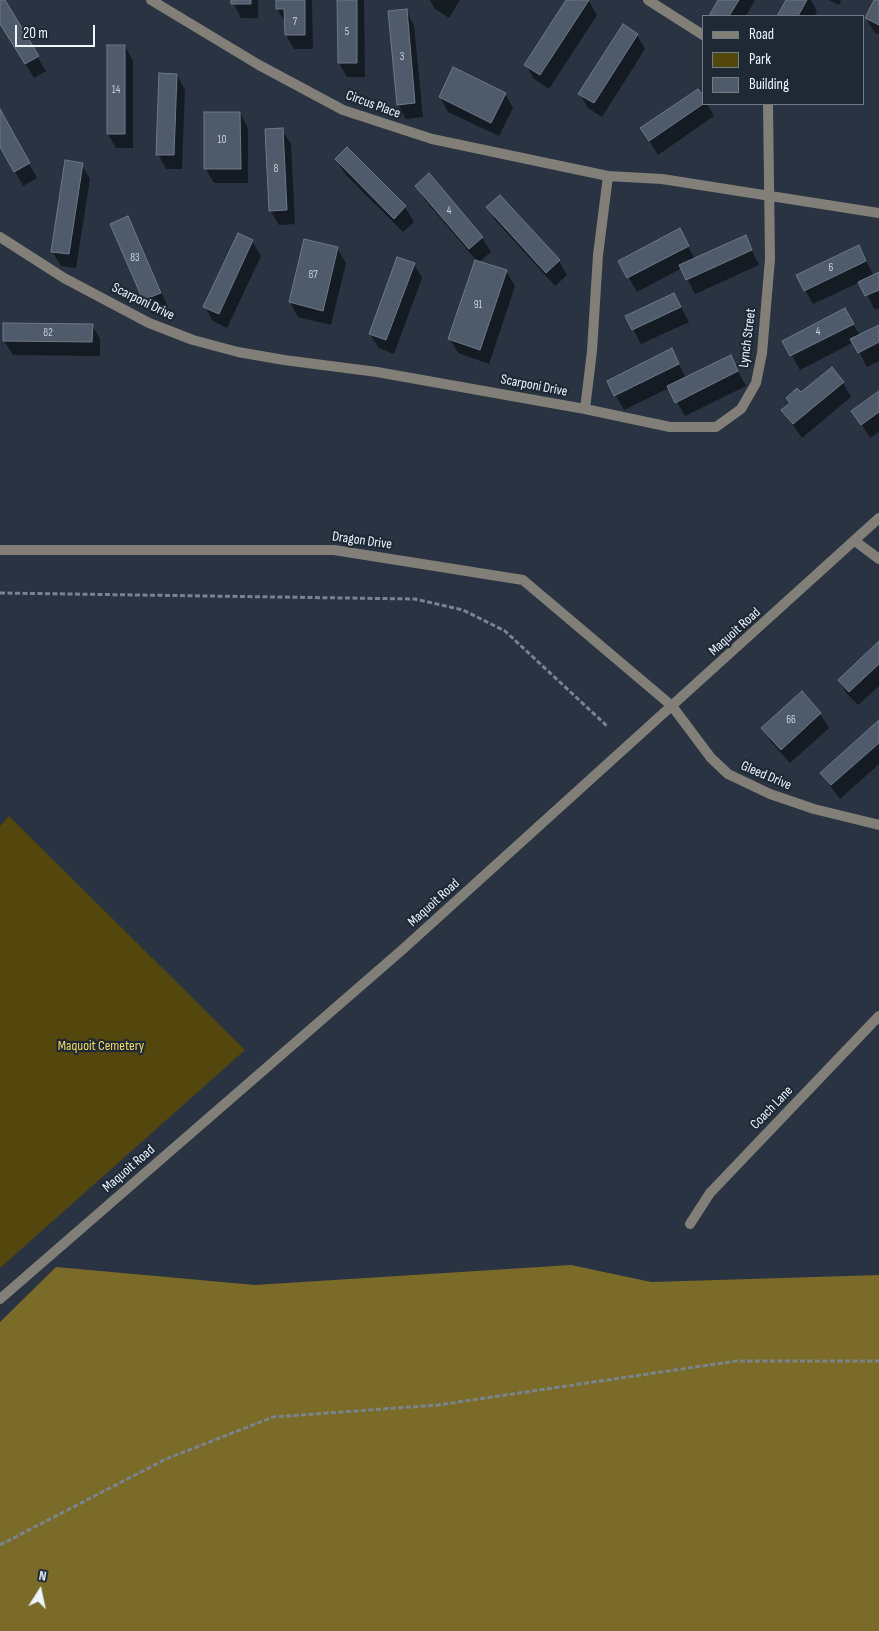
<!DOCTYPE html>
<html>
<head>
<meta charset="utf-8">
<style>
	body { margin:0 }
	#map { position:relative; width:879px; height:1631px; overflow:hidden; background:#293341; font-family:"Sofia Sans Condensed",sans-serif }
	canvas { display:block }
	.legend { position:absolute; left:702px; top:15px; width:162px; height:90px; box-sizing:border-box; background:#1f2936; border:1px solid #727b86; margin:0; padding:6px 9px; list-style:none; font-size:15px; color:#eef5fe }
	.legend li { display:flex; align-items:center; gap:10px; height:25px }
	.legend b { width:25px; border:1px solid #727b86 }
	.north { position:absolute; left:15px; top:1566px; width:50px; height:50px; -webkit-text-stroke:4px #1f2936; paint-order:stroke; rotate:10deg; font-size:14px; font-weight:700; line-height:20px; text-align:center; color:#eef5fe }
	.north::after { content:''; display:block; margin:auto; width:18px; height:22px; background:#eef5fe; clip-path:polygon(50% 0,100% 100%,50% 72%,0 100%) }
	.scale { position:absolute; left:15px; top:25px; width:80px; height:22px; box-sizing:border-box; border:2px solid #eef5fe; border-top:0; padding-left:6px; font-size:15px; line-height:18px; white-space:nowrap; color:#eef5fe; -webkit-text-stroke:4px #1f2936; paint-order:stroke }
</style>
</head>
<body>
<div id="map">
<canvas width="879" height="1631"></canvas>
<ul class="legend">
<li><b style="height:6px;background:#817f77"></b>Road</li>
<li><b style="height:14px;background:#53470d"></b>Park</li>
<li><b style="height:14px;background:#4f5b6a"></b>Building</li>
</ul>
<div class="north">N</div>
<div class="scale">20 m</div>
</div>
<script>
const g = document.querySelector('canvas').getContext('2d');
g.lineJoin = 'round';
function fillPath(path, color) { g.fillStyle = color; g.fill(path, 'evenodd'); }
const poly = rows => new Path2D(rows.map(r => 'M' + r).join(''));
function trace(path, color, width, dash) { g.strokeStyle = color; g.lineWidth = width; g.lineCap = dash ? 'butt' : 'round'; g.setLineDash(dash || []); g.stroke(path); }
function label(font, color, halo, rows, align = 'center') {
  g.font = font + ' "Sofia Sans Condensed",sans-serif'; g.lineWidth = 4.5; g.setLineDash([]); g.textBaseline = 'middle'; g.strokeStyle = halo; g.fillStyle = color; for (const [text, x, y, turn = 0] of rows) {
    g.save(); g.translate(x, y); g.rotate((+turn || 0) * Math.PI / 180); g.textAlign = isNaN(turn) ? turn : align; if (halo) g.strokeText(text, 0, 0); g.fillText(text, 0, 0); g.restore();
  }
}
fillPath(poly([
	[9,816,245,1050,0,1268,0,826]
]), '#53470d');
fillPath(poly([
	[571,1265,651,1282,879,1275,879,1631,0,1631,0,1322,56,1267,255,1285]
]), '#7a6b28');
fillPath(poly([
	[0,0,3,0,46,71,34,78,0,22],
	[232,0,258,0,258,18,241,18],
	[277,0,312,0,313,49,294,49,286,35,286,24,277,9],
	[339,0,364,0,365,77,347,77,339,63],
	[430,0,460,0,449,18,435,9],
	[568,0,588,0,597,15,549,89,534,79,526,65],
	[719,0,755,0,746,16,710,16],
	[787,0,811,0,817,11,814,16,778,16],
	[829,0,841,0,839,5],
	[875,0,879,0,879,35,874,32,866,18],
	[406,10,414,25,423,117,406,119,398,104],
	[637,35,645,49,602,117,588,108,580,94],
	[125,46,133,61,133,148,116,148,108,134],
	[177,75,185,90,182,169,166,169,158,154],
	[505,94,513,108,499,136,448,112,440,97],
	[703,104,707,104,714,116,658,155,642,129],
	[0,111,37,178,23,186,0,144],
	[240,113,248,128,248,183,214,183,206,169],
	[282,130,291,144,295,224,279,225,270,210],
	[347,149,405,207,414,222,403,232,345,174,336,159],
	[82,165,90,179,76,268,61,266,52,251],
	[429,175,482,238,491,252,479,262,506,271,515,286,489,364,458,353,450,339,476,260,425,200,417,186],
	[488,207,559,261,567,275,555,286,496,221],
	[127,218,168,307,152,314,144,300],
	[238,235,252,241,261,256,227,328,213,321,205,307],
	[745,237,759,265,695,294,682,268,637,292,620,262,685,241,695,259],
	[305,240,337,248,346,263,331,325,298,317,290,302],
	[859,247,874,276,879,273,879,308,875,310,860,282,813,304,805,290],
	[414,264,422,278,394,354,379,348,370,334],
	[674,294,689,322,641,344,627,317],
	[853,324,860,336,879,326,879,361,867,367,854,342,800,370,784,341],
	[4,325,92,325,100,339,100,356,13,355,4,341],
	[671,350,686,378,730,357,746,386,685,416,669,388,624,410,608,382],
	[843,383,851,397,802,438,783,411,801,394],
	[879,393,879,432,870,438,853,411],
	[879,643,879,686,858,705,847,694,839,680],
	[820,714,829,728,790,763,771,742,763,728],
	[879,722,879,764,840,799,821,773]
]), '#0007');
const building = poly([
	[0,0,5,0,39,56,25,64,0,24,0,0],
	[231,0,251,0,251,4,231,4,231,0],
	[276,0,305,0,305,35,285,35,284,9,276,9,276,0],
	[337,0,357,0,357,63,338,63,337,0],
	[566,0,589,0,540,75,524,65,566,0],
	[718,0,739,0,729,16,709,16,718,0],
	[786,0,807,0,798,16,777,16,786,0],
	[874,0,879,0,879,25,865,18,874,0],
	[407,9,415,103,397,105,388,11,407,9],
	[623,24,638,34,594,103,578,94,623,24],
	[107,45,125,45,125,134,107,134,107,45],
	[453,67,506,93,491,123,439,97,453,67],
	[159,73,177,74,174,155,156,155,159,73],
	[698,89,703,95,703,104,649,141,640,128,698,89],
	[0,109,30,163,14,172,0,147,0,109],
	[204,112,240,112,241,169,204,169,204,112],
	[283,128,287,210,269,211,265,129,283,128],
	[347,147,406,206,394,219,335,159,347,147],
	[65,160,83,163,69,254,51,252,65,160],
	[429,173,483,237,469,249,415,186,429,173],
	[500,195,560,260,546,273,486,207,500,195],
	[128,216,161,293,143,300,110,224,128,216],
	[680,228,689,246,627,278,618,261,680,228],
	[238,233,253,240,219,314,203,307,238,233],
	[746,235,752,250,686,280,679,265,746,235],
	[304,239,338,247,323,311,289,302,304,239],
	[859,245,866,261,804,291,796,275,859,245],
	[397,257,415,263,386,340,369,334,397,257],
	[475,260,507,270,480,350,448,339,475,260],
	[879,272,879,290,865,296,858,282,879,272],
	[674,293,681,307,632,330,625,316,674,293],
	[845,308,854,324,790,356,782,341,845,308],
	[3,323,93,324,92,342,3,341,3,323],
	[879,325,879,342,858,353,850,339,879,325],
	[672,348,679,364,614,396,607,381,672,348],
	[731,355,738,371,675,403,667,386,731,355],
	[832,367,844,382,793,424,781,410,790,403,786,398,797,388,801,392,832,367],
	[879,391,879,412,861,425,851,411,879,391],
	[879,641,879,664,849,692,838,680,879,641],
	[802,691,821,713,781,750,761,728,802,691],
	[879,720,879,743,831,785,820,773,879,720]
]);
fillPath(building, '#4f5b6a');
trace(building, '#6c7989', 1);
trace(poly([
	[0,593,415,599,463,610,505,631,607,726],
	[0,1545,166,1459,273,1417,438,1405,736,1361,879,1361]
]), '#7a838f', 3, [5, 2.5]);
trace(poly([
	[0,550,334,550,523,580,672,706]
]), '#817f77', 10);
trace(poly([
	[151,0,259,65,343,110,432,139,608,176],
	[648,0,703,35],
	[0,237,64,278,149,323,193,340,238,352,284,360,377,372,585,409,592,351,598,255,608,176,662,179,879,213],
	[585,409,670,427,716,427,741,409,756,383,762,353,770,259,768,104],
	[855,541,879,559],
	[672,706,711,758,728,774,770,794,814,809,879,825],
	[690,1224,710,1193,879,1016],
	[0,1299,402,950,879,518]
]), '#817f77', 10);
label('11px', '#c6ced9', null, [
	["7",295,22],
	["5",347,32],
	["3",402,57],
	["14",116,90],
	["10",222,140],
	["8",276,169],
	["4",449,211],
	["83",135,258],
	["6",831,268],
	["87",313,275],
	["91",478,305],
	["4",818,332],
	["82",48,333],
	["66",791,720]
]);
label('14px', '#eef5fe', '#1f2936', [
	["Circus Place",373,105,20],
	["Scarponi Drive",143,302,26],
	["Lynch Street",748,338,-83],
	["Scarponi Drive",534,386,11],
	["Dragon Drive",362,541,8],
	["Maquoit Road",735,632,-42],
	["Gleed Drive",766,776,23],
	["Maquoit Road",434,903,-42],
	["Coach Lane",772,1108,-46],
	["Maquoit Road",129,1169,-41]
]);
label('14px', '#f3d961', '#1f2936', [
	["Maquoit Cemetery",101,1046]
]);
</script>
</body>
</html>
